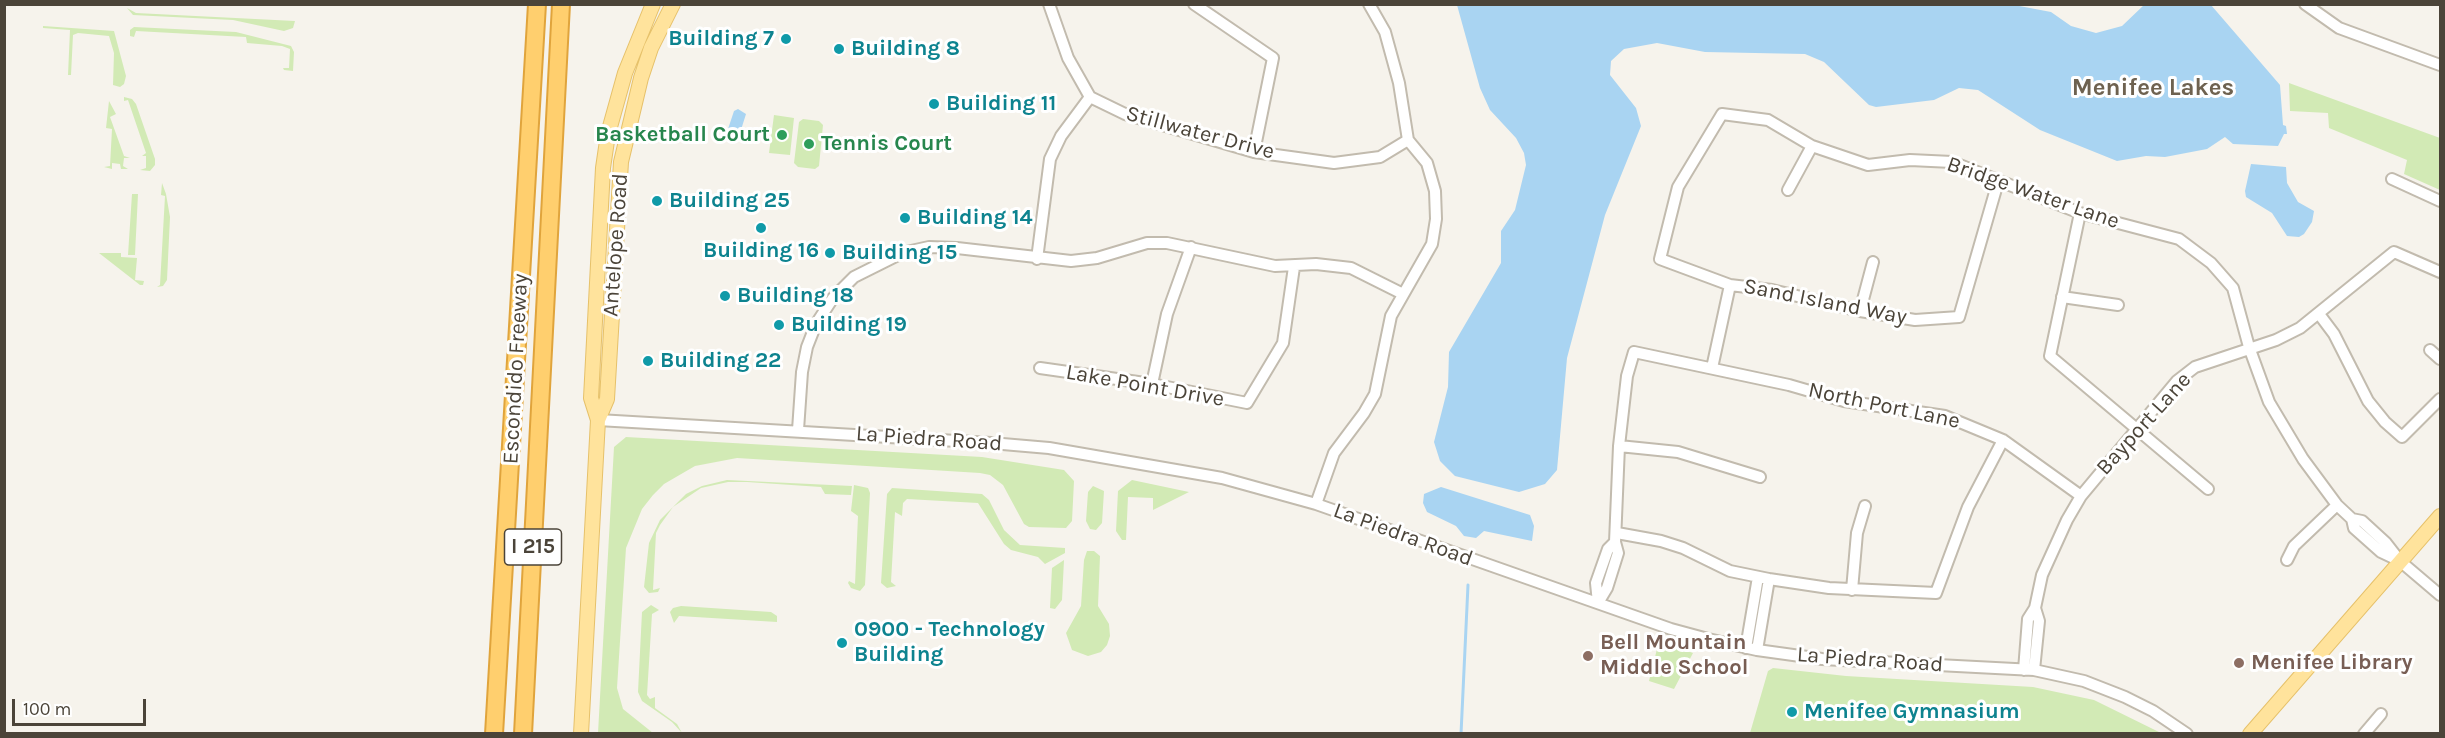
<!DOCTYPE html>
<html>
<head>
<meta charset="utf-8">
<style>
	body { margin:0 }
	#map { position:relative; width:2445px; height:738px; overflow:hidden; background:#f6f3ec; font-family:Karla,sans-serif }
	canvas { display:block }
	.frame { position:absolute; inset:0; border:6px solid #4b4439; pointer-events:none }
	.scale { position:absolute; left:12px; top:699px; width:134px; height:27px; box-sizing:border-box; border:3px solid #4b4439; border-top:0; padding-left:8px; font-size:18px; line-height:21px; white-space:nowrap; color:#4b4439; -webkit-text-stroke:4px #fff; paint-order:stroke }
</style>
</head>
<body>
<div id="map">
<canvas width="2445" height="738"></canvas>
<div class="frame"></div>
<div class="scale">100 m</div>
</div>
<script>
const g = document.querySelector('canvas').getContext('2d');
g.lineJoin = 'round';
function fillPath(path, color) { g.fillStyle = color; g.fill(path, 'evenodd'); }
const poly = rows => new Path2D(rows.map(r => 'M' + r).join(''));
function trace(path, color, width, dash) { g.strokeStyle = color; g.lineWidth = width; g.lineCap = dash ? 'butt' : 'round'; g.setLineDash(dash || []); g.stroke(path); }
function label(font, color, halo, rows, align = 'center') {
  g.font = font + ' Karla,sans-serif'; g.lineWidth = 6; g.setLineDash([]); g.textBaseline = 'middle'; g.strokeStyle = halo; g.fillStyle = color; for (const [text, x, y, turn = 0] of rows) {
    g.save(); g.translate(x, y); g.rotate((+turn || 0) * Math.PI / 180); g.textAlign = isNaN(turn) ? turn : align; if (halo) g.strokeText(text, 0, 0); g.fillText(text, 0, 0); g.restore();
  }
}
fillPath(poly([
	[127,8,136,13,295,21,293,28,284,31,233,20,133,15],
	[43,26,114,31,126,76,124,84,120,87,113,85,114,53,109,36,78,33,73,35,71,75,68,75,70,30,43,28],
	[134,27,236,32,291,46,294,52,293,71,284,70,283,68,289,68,290,49,282,46,247,43,246,37,136,31,134,37,130,36,130,30],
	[2289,83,2440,138,2440,190,2404,174,2407,160,2329,128,2328,113,2290,111],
	[124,97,132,99,136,104,155,159,155,165,150,171,140,170,146,168,146,156,142,156,146,153,128,100,124,101],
	[109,101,116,114,110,117,124,156,130,158,124,158,123,166,128,169,121,169,120,164,112,163,112,169,104,167,110,166,112,129,106,128],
	[774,115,794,118,790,155,769,153],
	[803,119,819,121,823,125,819,166,815,169,798,167,794,163,799,122],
	[162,183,166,194,170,217,167,280,163,286,157,287,160,285,165,196,161,195],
	[132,194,138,194,135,255,128,255],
	[99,253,121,253,121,257,137,258,135,280,144,281,143,285,140,285],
	[626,437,982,457,1064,470,1074,481,1072,521,1066,528,1029,527,1024,524,1003,485,990,475,980,473,737,458,695,466,664,484,653,495,642,509,626,548,617,688,623,709,653,733,598,733,614,447],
	[727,480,852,486,851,495,825,494,821,487,747,482,728,482,701,488,673,507,660,525,656,533,653,590,660,588,658,592,649,593,644,587,649,543,660,520,686,494,702,486],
	[1132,480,1189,492,1153,510,1153,498,1128,497,1126,540,1122,540,1116,531,1118,491],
	[854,485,868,488,870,493,865,585,860,591,851,588,848,583,849,581,855,584,858,516,851,511],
	[1093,486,1104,491,1102,523,1096,530,1090,529,1086,521,1088,492],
	[892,488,982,494,989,500,1004,530,1020,545,1065,548,1065,553,1045,564,1038,557,1011,550,1004,544,978,503,907,499,903,503,902,516,895,512,891,582,896,586,887,588,881,583,887,494],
	[1087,551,1094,551,1100,556,1098,606,1109,624,1110,636,1107,645,1101,652,1088,656,1072,650,1066,633,1081,606,1084,560],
	[1064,560,1062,600,1055,609,1050,608,1052,568],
	[651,605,659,610,652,614,647,695,650,699,655,697,655,708,677,724,682,733,672,722,642,701,638,692,642,612],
	[681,606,771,612,777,616,777,622,679,616,674,623,670,612,673,608],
	[1659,641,1693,653,1674,689,1649,681],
	[1773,668,1846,676,2033,687,2094,700,2161,733,1750,733,1768,671]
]), '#d2eab5');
fillPath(poly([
	[2014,5,2051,12,2071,26,2096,33,2122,26,2144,5,2211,5,2280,85,2283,125,2286,126,2287,134,2284,134,2278,146,2233,144,2225,137,2207,149,2165,157,2146,156,2117,161,2040,130,1978,90,1959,88,1934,100,1876,107,1869,105,1824,62,1805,54,1705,52,1657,43,1624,49,1611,61,1610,75,1636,108,1641,126,1605,215,1567,358,1557,470,1545,484,1519,492,1455,476,1440,461,1434,442,1448,387,1449,352,1501,263,1501,231,1515,210,1526,165,1524,153,1516,138,1490,110,1480,88,1457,5],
	[738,109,746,114,740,133,733,134,728,129,734,111],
	[2251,164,2286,167,2287,183,2298,202,2314,211,2312,222,2304,234,2299,237,2287,236,2272,213,2246,197,2245,191],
	[1441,487,1530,515,1534,526,1532,541,1484,531,1476,538,1464,536,1456,526,1427,512,1423,503,1424,494]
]), '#a9d4f2');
trace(poly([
	[1461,734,1468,585]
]), '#a9d4f2', 3);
const minor = poly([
	[1049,4,1068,58,1090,97,1125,114,1254,152,1334,163,1380,157,1408,140],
	[1194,4,1273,58,1254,152],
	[2305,4,2339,28,2440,65],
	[2392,179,2440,201],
	[1998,182,1959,317,1915,320,1860,311,1772,290,1730,285,1660,259,1678,187,1722,114,1768,120,1812,146,1868,165,1910,160,1952,162,2080,213,2179,239,2211,263,2233,288,2249,347,2269,402,2303,459,2337,505,2352,519,2362,521,2386,543,2400,561],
	[1788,190,1812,146],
	[2080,213,2050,356,2208,489],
	[1037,259,1050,159,1061,136,1090,97],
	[2062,297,2118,305],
	[1860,311,1873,262],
	[2319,314,2334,334,2368,401,2385,422,2402,437,2440,399],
	[2430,350,2440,359],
	[1040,368,1152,384,1247,403,1283,343,1294,267],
	[1712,368,1730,285],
	[1152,384,1167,314,1191,247],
	[598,420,991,443,1049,448,1222,478,1316,504,1671,629,1708,639,1757,650,1822,659,2034,670,2084,681,2125,697,2153,711,2187,734],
	[798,430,802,372,807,347,816,324,833,298,854,277,902,253,929,247,957,248,1071,261,1097,258,1147,243,1167,243,1275,266,1316,264,1351,268,1401,293],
	[1619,446,1678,452,1760,477],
	[1316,504,1334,453,1364,413,1375,394,1391,316,1432,244,1436,219,1435,191,1427,163,1408,140,1399,83,1385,32,1369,4],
	[2352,519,2354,528,2381,552,2400,561,2440,595],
	[1617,533,1661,541,1683,548,1730,571,1769,579,1829,588,1936,593,1968,507,2003,440],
	[2287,560,2294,546,2337,505],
	[1852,590,1857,533,1865,506],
	[1598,603,1607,588,1618,553,1615,542,1619,446,1627,376,1634,352,1789,385,1844,401,1945,416,2003,440,2081,496],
	[1598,603,1596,583,1608,549,1615,542],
	[1746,648,1758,577],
	[1757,650,1769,579],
	[2024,670,2028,619,2035,608,2042,575,2067,520,2081,496,2177,381,2195,367,2276,340,2300,328,2394,252,2440,272],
	[2034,670,2039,621,2035,608],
	[2364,734,2381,714]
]);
const major = poly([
	[598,420,591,398,603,168,608,134,625,73,653,4],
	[581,734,598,420,607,399,621,162,641,78,651,48,673,4],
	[2250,734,2440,516]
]);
const highway = poly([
	[494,734,537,4],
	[523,734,561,4]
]);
trace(minor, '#c2bbae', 14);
trace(major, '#e6c16a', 16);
trace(highway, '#e0a43c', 20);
trace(minor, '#fff', 10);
trace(major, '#ffe39c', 14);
trace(highway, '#ffcf6e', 16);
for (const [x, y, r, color] of [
	[786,39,6,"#0f9aa8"],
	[839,49,6,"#0f9aa8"],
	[934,104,6,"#0f9aa8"],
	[782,135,6,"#2e9e5b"],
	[809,144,6,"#2e9e5b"],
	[657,201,6,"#0f9aa8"],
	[905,218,6,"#0f9aa8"],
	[761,228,6,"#0f9aa8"],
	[830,253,6,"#0f9aa8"],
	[725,296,6,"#0f9aa8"],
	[779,325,6,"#0f9aa8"],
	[648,361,6,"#0f9aa8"],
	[842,643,6,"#0f9aa8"],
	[1588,656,6,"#8d6e63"],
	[2239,663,6,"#8d6e63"],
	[1792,712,6,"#0f9aa8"]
]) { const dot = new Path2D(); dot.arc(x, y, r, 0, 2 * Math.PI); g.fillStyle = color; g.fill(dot); trace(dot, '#fff', 2); }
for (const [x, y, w] of [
	[533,547,57]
]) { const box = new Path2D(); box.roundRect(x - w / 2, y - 18, w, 36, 4.5); g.fillStyle = '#fff'; g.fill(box); trace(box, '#4b4439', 1.5); }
label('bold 21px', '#4b4439', null, [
	["I 215",533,547]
]);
label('bold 22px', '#0d838f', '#fff', [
	["Building 7",774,39,"right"],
	["Building 8",851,49],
	["Building 11",946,104],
	["Building 25",669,201],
	["Building 14",917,218],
	["Building 16",761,251,"center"],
	["Building 15",842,253],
	["Building 18",737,296],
	["Building 19",791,325],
	["Building 22",660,361],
	["0900 - Technology",854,630],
	["Building",854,655],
	["Menifee Gymnasium",1804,712]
], 'left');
label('22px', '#4b4439', '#fff', [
	["Stillwater Drive",1200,133,15],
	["Bridge Water Lane",2033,193,19],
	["Antelope Road",616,245,-86],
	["Sand Island Way",1825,302,11],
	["Escondido Freeway",516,369,-87],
	["Lake Point Drive",1145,386,10],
	["North Port Lane",1884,406,12],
	["Bayport Lane",2144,424,-48],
	["La Piedra Road",929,439,4],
	["La Piedra Road",1403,535,20],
	["La Piedra Road",1870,660,4]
]);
label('bold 22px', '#27864d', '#fff', [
	["Basketball Court",770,135],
	["Tennis Court",821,144,"left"]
], 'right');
label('bold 22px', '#785e54', '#fff', [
	["Bell Mountain",1600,643],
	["Middle School",1600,668],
	["Menifee Library",2251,663]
], 'left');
label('bold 24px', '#6e6250', '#fff', [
	["Menifee Lakes",2153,88]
]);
</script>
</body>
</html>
